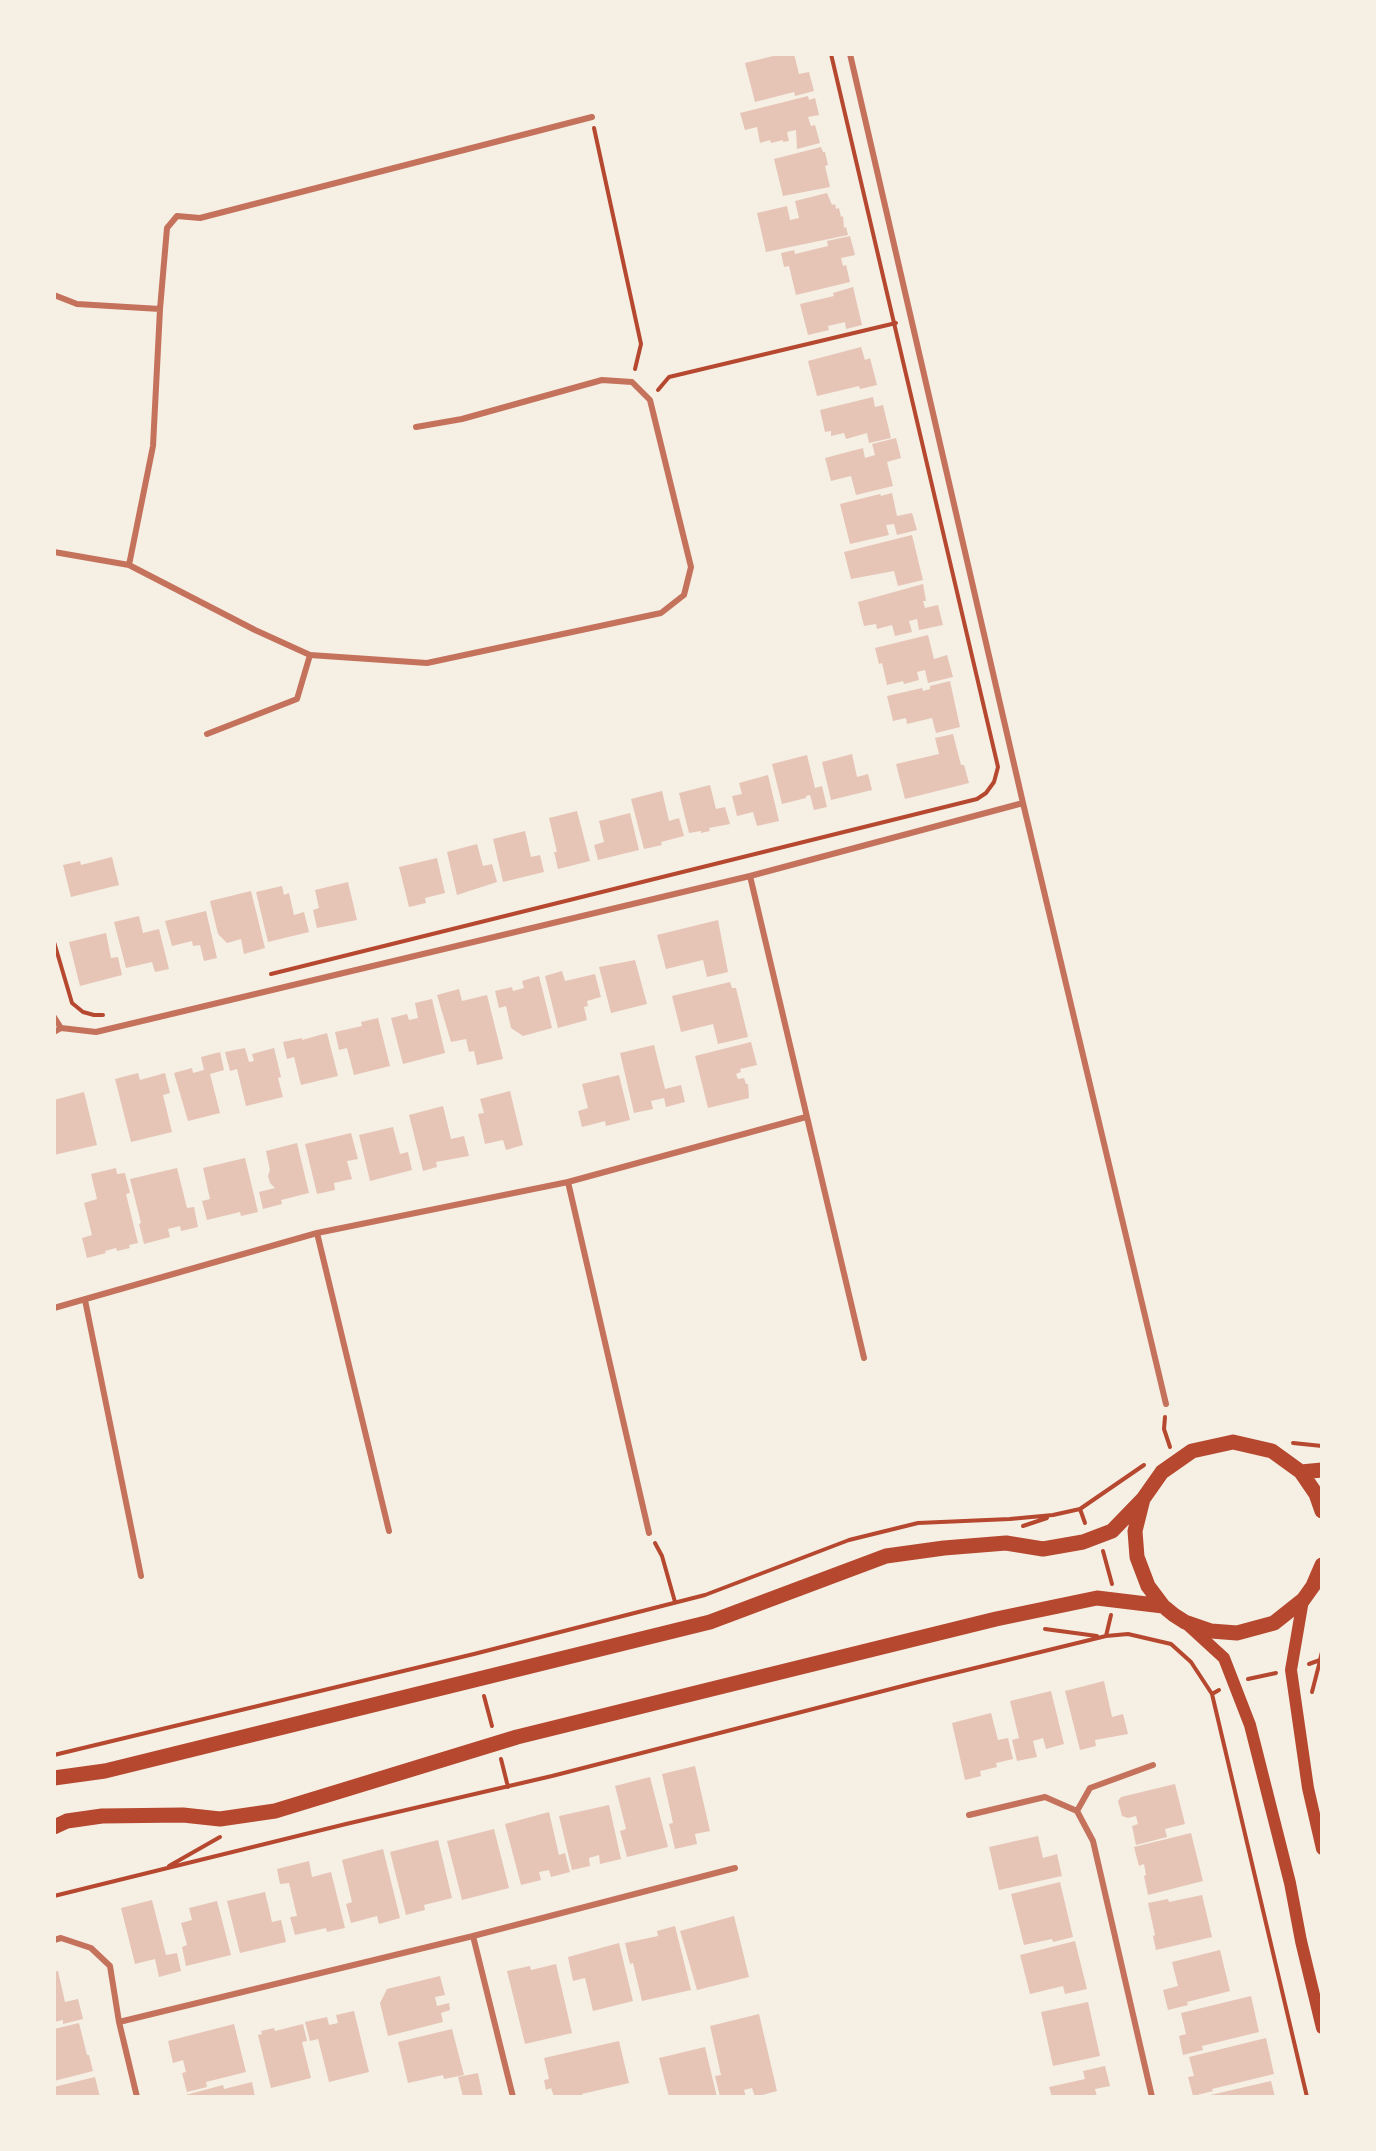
<!DOCTYPE html>
<html>
<head>
<meta charset="utf-8">
<style>
	body { margin:0 }
	#map { position:relative; width:1376px; height:2151px; overflow:hidden; background:#f6efe4; font-family:"DM Sans",sans-serif }
	canvas { display:block }
	.frame { position:absolute; inset:0; border:56px solid #f6efe4; pointer-events:none }
</style>
</head>
<body>
<div id="map">
<canvas width="1376" height="2151"></canvas>
<div class="frame"></div>
</div>
<script>
const g = document.querySelector('canvas').getContext('2d');
g.lineJoin = 'round';
function fillPath(path, color) { g.fillStyle = color; g.fill(path, 'evenodd'); }
const poly = rows => new Path2D(rows.map(r => 'M' + r).join(''));
function trace(path, color, width, dash) { g.strokeStyle = color; g.lineWidth = width; g.lineCap = dash ? 'butt' : 'round'; g.setLineDash(dash || []); g.stroke(path); }
fillPath(poly([
	[781,54,794,54,799,74,809,72,814,91,795,96,794,92,755,102,745,63],
	[808,96,809,100,815,98,819,115,808,117,811,126,815,125,820,143,797,149,796,130,787,132,789,141,783,142,783,140,771,143,770,140,760,143,757,127,745,130,740,113],
	[821,147,823,152,825,152,828,165,825,166,830,187,783,196,774,159],
	[827,193,832,205,835,204,836,209,839,208,841,217,843,216,844,228,846,227,848,235,766,252,757,213,787,206,790,220,799,218,795,201],
	[850,236,855,255,841,258,843,266,846,265,850,282,796,295,789,266,784,267,781,253,794,250,795,254,828,246,827,241],
	[853,287,862,325,846,329,845,322,828,326,829,330,808,335,800,304,834,296,833,293],
	[861,347,865,360,870,358,877,385,860,389,859,386,817,396,808,361],
	[873,397,875,407,883,405,891,438,869,443,867,433,846,439,844,433,831,436,831,431,825,432,820,410],
	[896,438,901,458,887,462,893,486,856,495,851,476,831,481,825,458,863,448,865,458,875,455,872,444],
	[892,493,897,516,912,513,917,530,897,535,894,524,886,525,889,535,850,544,840,504,880,494,881,496],
	[912,535,923,580,898,586,894,571,851,579,844,552],
	[923,584,926,601,923,601,925,608,938,605,943,625,919,630,917,619,909,621,912,632,895,636,892,625,877,629,876,624,864,626,858,602],
	[928,635,934,659,947,655,953,677,928,683,925,670,917,672,919,680,904,684,903,681,887,685,882,663,879,664,875,648],
	[950,681,960,727,936,733,932,718,907,724,906,718,893,721,887,696,922,688,923,691,930,689,930,686],
	[953,734,961,765,964,765,969,783,905,799,896,764,939,754,935,738],
	[852,754,857,777,868,774,872,790,831,800,822,762],
	[807,755,815,788,822,786,827,807,814,810,810,795,806,796,806,798,782,804,772,764],
	[768,775,779,821,757,826,753,812,737,816,732,796,742,794,739,783],
	[710,785,716,809,725,807,730,824,709,828,710,831,701,833,701,831,689,833,679,793],
	[662,791,669,821,679,818,684,836,661,842,662,845,644,849,631,799],
	[577,811,590,861,558,869,554,852,557,852,549,818],
	[630,813,639,850,598,860,594,845,604,842,599,821],
	[525,831,531,857,540,855,544,872,503,882,493,839],
	[477,844,483,866,492,864,497,882,457,895,447,852],
	[112,857,119,885,71,897,63,865,80,861,81,865],
	[437,858,445,893,425,898,426,903,409,907,399,867],
	[348,882,357,920,317,928,313,910,319,908,315,890],
	[282,886,284,895,289,893,294,915,304,912,309,932,268,942,256,892],
	[251,891,265,948,244,954,241,939,227,943,218,934,210,901],
	[206,911,217,958,204,961,200,945,193,946,192,941,172,946,165,921],
	[139,916,143,933,159,929,169,969,155,972,152,962,126,968,114,922],
	[718,920,728,972,707,977,703,960,666,969,657,935],
	[106,933,111,958,118,957,122,975,80,986,69,942],
	[635,960,647,1004,611,1013,599,967],
	[562,971,565,981,595,974,601,997,587,1001,588,1006,584,1007,587,1020,558,1028,545,976],
	[539,976,552,1028,523,1036,511,1028,506,1006,499,1008,495,991,512,987,513,991,524,988,522,981],
	[730,982,732,988,736,988,748,1037,718,1044,713,1024,681,1032,672,996],
	[459,989,462,1001,487,995,503,1059,477,1065,474,1051,469,1052,466,1039,451,1042,437,995],
	[432,999,445,1053,403,1064,391,1018,407,1014,409,1020,418,1018,415,1003],
	[378,1018,390,1066,354,1075,347,1048,339,1050,335,1032,362,1026,361,1022],
	[327,1033,338,1076,301,1085,294,1057,287,1059,283,1042,302,1038,302,1040],
	[751,1042,757,1065,740,1069,741,1072,736,1074,738,1079,744,1078,746,1084,748,1084,749,1098,708,1108,695,1056],
	[654,1045,665,1089,681,1085,685,1102,666,1107,664,1098,651,1101,653,1109,634,1113,620,1053],
	[245,1048,249,1062,254,1061,252,1054,274,1048,281,1077,278,1078,283,1097,246,1106,237,1069,230,1071,225,1052],
	[220,1052,224,1070,210,1074,220,1113,188,1121,174,1073,192,1068,193,1073,204,1070,201,1057],
	[138,1073,140,1080,165,1073,170,1093,163,1095,172,1132,131,1142,115,1079],
	[619,1075,630,1120,606,1126,605,1121,582,1127,578,1111,588,1108,582,1084],
	[510,1091,523,1145,506,1150,503,1140,485,1144,478,1114,484,1113,480,1099],
	[84,1092,97,1145,54,1155,54,1100],
	[443,1106,451,1139,464,1136,469,1156,436,1162,437,1167,423,1171,409,1115],
	[393,1127,400,1154,408,1152,412,1170,370,1181,359,1135],
	[351,1133,358,1159,347,1161,352,1179,334,1183,335,1190,317,1194,305,1144],
	[297,1143,309,1193,281,1200,282,1204,263,1209,259,1192,275,1188,270,1183,268,1176,270,1170,266,1151],
	[245,1158,258,1212,241,1216,240,1212,207,1220,202,1201,210,1199,203,1168],
	[116,1168,117,1174,125,1173,130,1193,126,1194,138,1243,129,1245,130,1248,117,1251,116,1248,105,1251,106,1253,87,1258,82,1238,92,1235,84,1203,97,1199,91,1174],
	[177,1168,187,1208,194,1207,198,1227,181,1231,180,1226,168,1229,170,1237,144,1244,139,1224,141,1223,130,1179],
	[1104,1681,1112,1717,1123,1714,1128,1734,1095,1740,1096,1746,1080,1750,1065,1691],
	[1051,1691,1064,1744,1046,1749,1043,1738,1033,1741,1037,1757,1017,1761,1012,1740,1019,1738,1010,1701],
	[991,1713,998,1740,1008,1738,1013,1759,996,1763,997,1767,980,1771,981,1776,965,1780,952,1723],
	[695,1766,710,1831,695,1834,697,1844,675,1849,669,1824,673,1823,662,1774],
	[650,1777,668,1847,627,1857,620,1831,626,1829,615,1786],
	[1175,1784,1185,1824,1165,1829,1167,1837,1136,1845,1132,1826,1138,1824,1136,1816,1128,1818,1122,1816,1118,1801,1121,1797],
	[609,1805,621,1859,600,1864,599,1855,589,1858,590,1866,572,1870,559,1816],
	[549,1812,559,1855,565,1853,570,1872,551,1877,549,1870,539,1872,541,1880,521,1885,505,1824],
	[494,1829,509,1888,462,1900,447,1841],
	[1191,1833,1203,1881,1148,1895,1144,1876,1146,1875,1144,1864,1139,1866,1134,1847],
	[1038,1836,1043,1858,1057,1854,1062,1876,999,1890,989,1847],
	[438,1840,452,1898,424,1905,425,1910,406,1915,390,1852],
	[383,1849,400,1918,379,1924,377,1916,351,1923,346,1904,352,1902,342,1860],
	[309,1861,312,1877,331,1872,345,1928,327,1932,326,1928,295,1935,290,1917,297,1916,289,1883,280,1884,277,1869],
	[1060,1882,1073,1937,1053,1942,1052,1939,1024,1945,1011,1894],
	[265,1892,272,1922,281,1920,286,1942,240,1953,227,1901],
	[1202,1895,1212,1937,1156,1950,1153,1936,1155,1935,1148,1903,1168,1899,1169,1902],
	[152,1900,166,1955,177,1953,181,1971,159,1977,155,1959,135,1964,121,1908],
	[217,1901,231,1955,186,1966,182,1947,187,1945,181,1923,192,1920,189,1908],
	[734,1916,749,1977,697,1990,680,1931],
	[675,1926,691,1990,642,2001,633,1963,630,1964,625,1943,658,1936,657,1931],
	[1075,1941,1087,1989,1065,1994,1063,1986,1030,1994,1020,1955],
	[619,1943,633,2001,593,2011,585,1978,573,1981,568,1957],
	[1220,1950,1230,1991,1187,2002,1188,2005,1168,2010,1163,1990,1178,1986,1172,1962],
	[556,1964,572,2033,525,2044,507,1971,530,1966,531,1970],
	[58,1971,65,2002,78,1999,83,2019,63,2024,63,2020,54,2022,54,1972],
	[440,1976,445,1995,435,1997,437,2006,449,2003,450,2010,441,2013,443,2022,388,2036,380,2003,387,1989],
	[1251,1996,1259,2032,1202,2046,1203,2050,1183,2055,1179,2036,1186,2034,1181,2013],
	[1088,2002,1100,2056,1053,2066,1041,2012],
	[354,2011,369,2072,329,2082,318,2039,310,2041,305,2022,327,2017,329,2025,338,2023,336,2015],
	[759,2014,777,2091,755,2097,752,2088,744,2090,746,2097,720,2097,715,2076,721,2075,710,2026],
	[79,2023,87,2055,89,2055,93,2071,54,2081,54,2029],
	[234,2024,246,2072,206,2082,207,2087,187,2092,182,2073,186,2072,183,2060,173,2063,168,2041],
	[303,2024,307,2041,302,2042,311,2078,271,2088,258,2035,262,2034,261,2031,274,2028,275,2031],
	[452,2029,464,2075,444,2079,443,2075,408,2083,398,2042],
	[1266,2038,1274,2074,1212,2089,1213,2091,1193,2096,1188,2077,1194,2076,1189,2057],
	[619,2041,629,2083,582,2094,583,2097,554,2097,551,2088,546,2090,544,2080,549,2079,544,2058],
	[705,2047,717,2097,669,2097,659,2058],
	[1105,2066,1110,2086,1095,2089,1097,2097,1052,2097,1049,2087,1085,2079,1083,2071],
	[478,2073,483,2097,463,2097,458,2077],
	[95,2077,100,2097,54,2097,54,2087],
	[1271,2081,1275,2097,1206,2097,1206,2096],
	[252,2082,255,2097,178,2097,223,2085,224,2089]
]), '#e6c5b7');
trace(poly([
	[594,128,641,344,635,369],
	[658,390,669,377,896,323],
	[54,942,72,1003,83,1012,94,1015,103,1015],
	[271,974,977,799,986,793,994,782,998,767,831,54],
	[1165,1417,1164,1429,1170,1447],
	[1293,1443,1322,1446],
	[1080,1509,1085,1523],
	[1023,1526,1047,1518],
	[655,1543,662,1556,675,1602],
	[1103,1551,1112,1584],
	[1045,1629,1097,1636],
	[1106,1636,1111,1615],
	[1309,1664,1320,1660,1322,1652],
	[1248,1679,1276,1673],
	[1312,1692,1320,1661],
	[1212,1694,1307,2097],
	[484,1696,492,1726],
	[54,1755,474,1654,705,1595,849,1540,918,1523,1010,1519,1053,1515,1080,1509,1144,1465],
	[501,1759,508,1787],
	[169,1866,220,1837],
	[54,1896,346,1824,552,1776,926,1680,1106,1636,1128,1634,1171,1644,1191,1662,1212,1694,1219,1690]
]), '#b5482f', 4);
trace(poly([
	[850,54,1023,803,1166,1404],
	[54,295,77,304,160,309],
	[54,552,129,565,255,630,310,655,427,663,661,613,684,595,691,567,650,400,632,382,602,380,462,419,416,427],
	[129,565,153,446,160,309,167,228,177,216,200,218,592,117],
	[207,734,297,699,310,655],
	[750,876,864,1358],
	[54,1017,61,1028],
	[54,1032,61,1028,96,1032,750,876,1023,803],
	[568,1182,649,1533],
	[317,1233,389,1531],
	[85,1300,141,1576],
	[54,1308,317,1233,568,1182,806,1117],
	[1077,1811,1090,1788,1153,1765],
	[969,1815,1045,1797,1077,1811,1093,1841,1152,2097],
	[473,1936,513,2097],
	[54,1940,61,1938,91,1948,110,1966,119,2022,137,2097],
	[119,2022,473,1936,735,1868]
]), '#c5725c', 6);
trace(poly([
	[1303,1600,1291,1670,1308,1788,1322,1849],
	[1188,1625,1224,1658,1250,1725,1290,1883,1301,1941,1322,2028]
]), '#b5482f', 12);
trace(poly([
	[1301,1472,1322,1470],
	[1322,1511,1316,1494,1301,1472,1272,1451,1233,1442,1192,1451,1162,1472,1143,1499,1135,1531,1137,1557,1148,1586,1163,1606,1174,1615,1185,1622,1211,1631,1237,1633,1274,1623,1303,1600,1313,1586,1322,1565],
	[54,1778,105,1771,710,1622,886,1556,944,1548,1006,1543,1043,1549,1083,1542,1112,1531,1143,1499],
	[54,1827,67,1821,102,1816,183,1815,220,1819,275,1811,517,1737,996,1619,1097,1598,1163,1606]
]), '#b5482f', 15);
</script>
</body>
</html>
